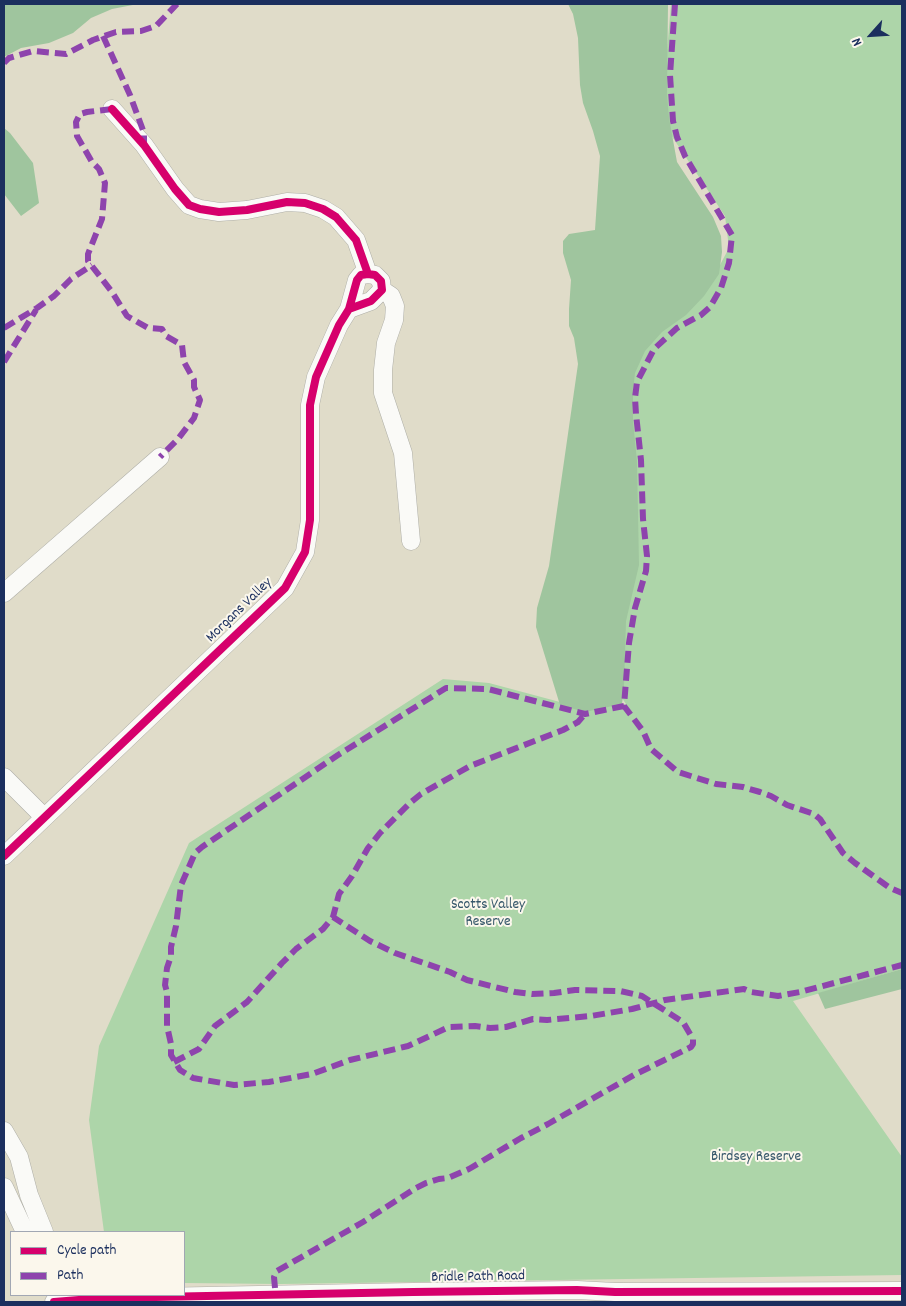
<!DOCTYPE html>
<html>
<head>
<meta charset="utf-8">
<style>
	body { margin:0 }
	#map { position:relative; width:906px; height:1306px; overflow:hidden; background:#e0dcc9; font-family:Dekko,sans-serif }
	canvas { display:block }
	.frame { position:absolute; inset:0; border:5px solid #1b2f5e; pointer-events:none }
	.legend { position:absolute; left:10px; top:1231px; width:175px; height:65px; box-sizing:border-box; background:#fbf7ec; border:1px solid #a1a7b3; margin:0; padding:6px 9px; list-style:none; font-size:15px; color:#1b2f5e }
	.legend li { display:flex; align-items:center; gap:10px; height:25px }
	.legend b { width:25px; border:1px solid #a1a7b3 }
	.north { position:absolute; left:846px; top:10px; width:50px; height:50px; -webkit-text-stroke:4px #fbf7ec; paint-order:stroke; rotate:244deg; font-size:14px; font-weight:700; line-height:20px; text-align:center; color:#1b2f5e }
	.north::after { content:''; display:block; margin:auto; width:18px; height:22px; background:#1b2f5e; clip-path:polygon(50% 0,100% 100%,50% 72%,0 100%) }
</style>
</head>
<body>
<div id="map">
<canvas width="906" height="1306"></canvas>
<div class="frame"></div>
<ul class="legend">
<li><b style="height:6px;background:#d6006c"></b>Cycle path</li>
<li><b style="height:6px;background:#8e44ad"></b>Path</li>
</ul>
<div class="north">N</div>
</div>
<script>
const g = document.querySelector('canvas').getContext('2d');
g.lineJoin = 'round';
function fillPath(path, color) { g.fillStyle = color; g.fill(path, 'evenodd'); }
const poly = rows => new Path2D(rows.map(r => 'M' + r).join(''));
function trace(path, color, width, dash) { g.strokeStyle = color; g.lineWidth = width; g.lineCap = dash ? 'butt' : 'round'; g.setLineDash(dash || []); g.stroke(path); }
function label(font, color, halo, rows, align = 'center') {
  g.font = font + ' Dekko,sans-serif'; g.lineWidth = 4; g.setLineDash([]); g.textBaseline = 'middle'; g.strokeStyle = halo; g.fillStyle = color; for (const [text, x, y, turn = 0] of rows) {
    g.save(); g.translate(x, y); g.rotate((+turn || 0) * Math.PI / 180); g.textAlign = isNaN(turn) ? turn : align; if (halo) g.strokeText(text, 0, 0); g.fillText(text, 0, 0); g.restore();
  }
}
fillPath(poly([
	[671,4,902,4,902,969,793,1001,902,1157,902,1275,280,1284,184,1283,184,1232,104,1232,89,1120,99,1046,189,843,443,679,489,683,586,709,626,704,618,692,617,365,712,280,729,248,725,216,669,132,663,98]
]), '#add5a9');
fillPath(poly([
	[4,4,138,4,112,9,91,18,73,33,49,43,21,48,4,57],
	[568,4,668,4,667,93,669,118,677,162,713,217,721,236,722,252,719,274,704,296,686,315,662,332,645,351,635,373,633,391,633,421,637,461,639,565,626,621,624,687,622,704,585,712,560,705,536,627,537,608,549,566,578,364,574,338,569,326,569,309,571,280,563,253,563,241,569,234,595,230,600,156,593,131,583,103,580,85,578,38,573,14],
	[4,128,10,133,33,163,39,203,21,216,4,194],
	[902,969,902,989,825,1009,818,993]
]), '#9fc59e');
const minor = poly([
	[112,109,144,145,175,189,189,205,200,209,219,212,247,210,287,202,305,203,323,209,336,217,356,240,368,274],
	[382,290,391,296,395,306,394,320,386,343,383,370,383,393,403,453,411,541],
	[4,593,160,457],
	[4,777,44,817],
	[4,856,285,588,305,552,310,520,310,405,316,377,339,325,349,309,357,280,361,275,368,274,375,275,381,281,382,290,371,301,349,309],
	[4,1131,19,1157,29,1195,44,1232],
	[4,1187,25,1232],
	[54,1302,104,1298,413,1292,577,1290,615,1292,902,1291]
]);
trace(minor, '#aeaea7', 19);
trace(minor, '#fafaf7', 18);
trace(poly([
	[675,4,670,75,673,121,677,137,685,156,732,235,729,263,721,288,710,307,701,315,677,328,654,349,637,382,635,398,636,414,641,460,643,519,647,556,646,571,635,608,629,643,624,706,643,731,651,749,678,772,716,784,743,787,760,792,771,796,787,805,814,814,820,819,843,853,855,863,890,888,902,893],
	[103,36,130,95,144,133,144,145],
	[4,63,9,58,33,51,66,54,93,40,116,32,141,31,156,26,177,4],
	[112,109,87,112,80,114,76,122,77,136,92,162,99,169,105,183,102,219,88,254,88,261,112,292,127,316,148,328,162,329,166,336,182,345,184,362,194,380,194,387,200,400,194,418,178,439,160,457],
	[4,328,37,308,54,296,71,279,92,265],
	[4,362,36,310],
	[624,706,585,714,488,689,446,688,338,755,202,847,195,853,181,885,176,926,171,947,171,956,167,968,165,985,167,992,167,1026,171,1044,171,1055,180,1070,193,1078,234,1085,269,1082,312,1074,350,1060,408,1046,449,1027,475,1026,490,1028,506,1027,533,1019,547,1020,591,1016,632,1009,665,1000,744,989,751,992,778,996,800,992,902,965],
	[174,1062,199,1049,215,1026,247,1002,282,963,296,949,323,929,333,917,339,894,352,876,368,848,380,833,410,803,421,794,470,766,563,730,578,722,585,714],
	[275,1288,274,1277,277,1271,363,1222,416,1188,426,1183,439,1179,448,1178,469,1169,521,1138,548,1124,634,1075,691,1047,693,1044,693,1039,683,1022,642,996,620,991,575,990,554,993,532,994,515,992,467,980,450,972,395,953,370,941,333,917]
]), '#8e44ad', 6, [12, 6]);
trace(poly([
	[112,109,144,145,175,189,189,205,200,209,219,212,247,210,287,202,305,203,323,209,336,217,356,240,368,274],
	[4,856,285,588,305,552,310,520,310,405,316,377,339,325,349,309,357,280,361,275,368,274,375,275,381,281,382,290,371,301,349,309],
	[54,1302,104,1298,413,1292,577,1290,615,1292,902,1291]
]), '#d6006c', 8);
label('15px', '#1b2f5e', '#fbf7ec', [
	["Morgans Valley",240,611,-44],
	["Bridle Path Road",478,1278,-1]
]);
label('15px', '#35576a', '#fbf7ec', [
	["Scotts Valley",488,906],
	["Reserve",488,923],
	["Birdsey Reserve",756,1158]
]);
</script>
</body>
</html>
